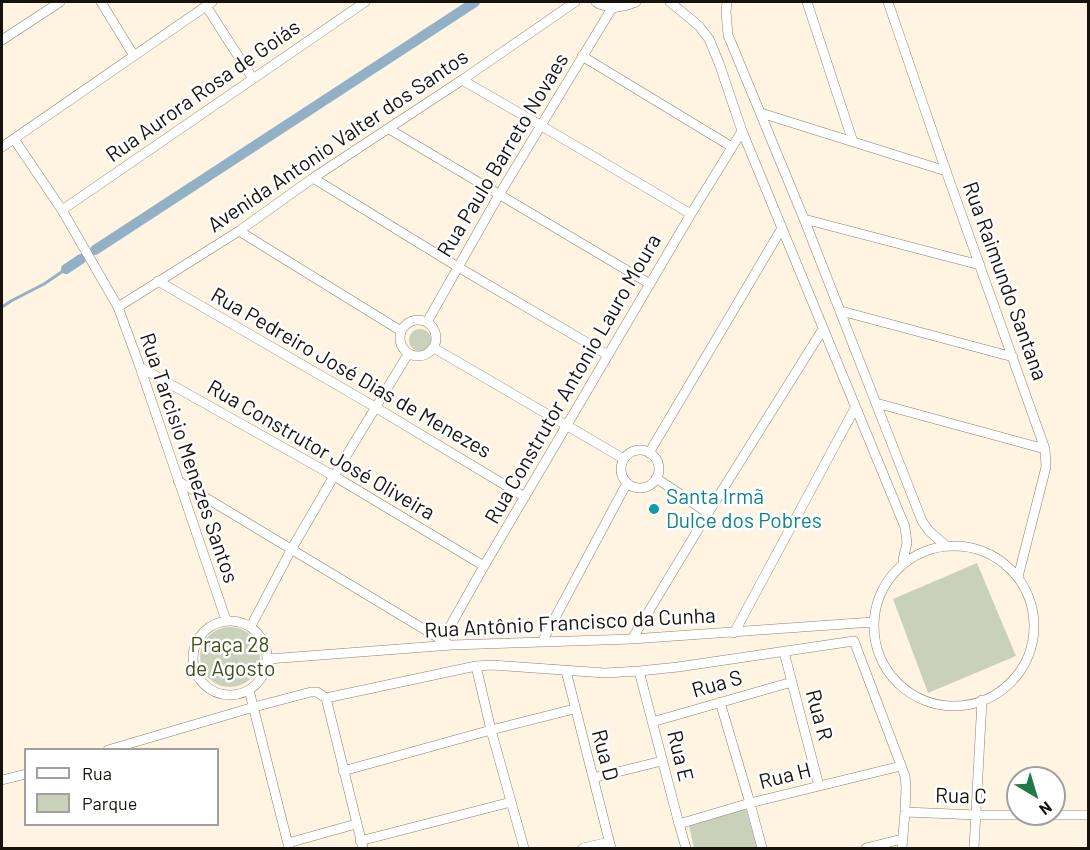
<!DOCTYPE html>
<html>
<head>
<meta charset="utf-8">
<style>
	body { margin:0 }
	#map { position:relative; width:1090px; height:850px; overflow:hidden; background:#fff4e2; font-family:Barlow,sans-serif }
	canvas { display:block }
	.frame { position:absolute; inset:0; border:3px solid #16120c; pointer-events:none }
	.legend { position:absolute; left:24px; top:748px; width:195px; height:78px; box-sizing:border-box; background:#fff; border:2px solid #a2a09e; margin:0; padding:8px 10px; list-style:none; font-size:18px; color:#16120c }
	.legend li { display:flex; align-items:center; gap:12px; height:30px }
	.legend b { width:30px; border:2px solid #a2a09e }
	.north { position:absolute; left:1006px; top:766px; width:60px; height:60px; box-sizing:border-box; background:#fff; border:2px solid #a2a09e; border-radius:50%; rotate:142deg; font-size:16px; font-weight:700; line-height:24px; text-align:center; color:#16120c }
	.north::after { content:''; display:block; margin:auto; width:21px; height:27px; background:#23794c; clip-path:polygon(50% 0,100% 100%,50% 72%,0 100%) }
</style>
</head>
<body>
<div id="map">
<canvas width="1090" height="850"></canvas>
<div class="frame"></div>
<ul class="legend">
<li><b style="height:8px;background:#fff"></b>Rua</li>
<li><b style="height:16px;background:#c9d1ba"></b>Parque</li>
</ul>
<div class="north">N</div>
</div>
<script>
const g = document.querySelector('canvas').getContext('2d');
g.lineJoin = 'round';
function fillPath(path, color) { g.fillStyle = color; g.fill(path, 'evenodd'); }
const poly = rows => new Path2D(rows.map(r => 'M' + r).join(''));
function trace(path, color, width, dash) { g.strokeStyle = color; g.lineWidth = width; g.lineCap = dash ? 'butt' : 'round'; g.setLineDash(dash || []); g.stroke(path); }
function label(font, color, halo, rows, align = 'center') {
  g.font = font + ' Barlow,sans-serif'; g.lineWidth = 5; g.setLineDash([]); g.textBaseline = 'middle'; g.strokeStyle = halo; g.fillStyle = color; for (const [text, x, y, turn = 0] of rows) {
    g.save(); g.translate(x, y); g.rotate((+turn || 0) * Math.PI / 180); g.textAlign = isNaN(turn) ? turn : align; if (halo) g.strokeText(text, 0, 0); g.fillText(text, 0, 0); g.restore();
  }
}
fillPath(poly([
	'409 340a11 11 0 1 1 22 0a11 11 0 1 1-22 0Z',
	[977,563,1016,656,928,693,893,599],
	'200 657a30 30 0 1 1 60 0a30 30 0 1 1-60 0Z',
	[746,809,757,848,694,848,689,826]
]), '#c9d1ba');
trace(poly([
	[2,307,11,301,44,284,66,269]
]), '#92b0c6', 3);
trace(poly([
	[95,250,475,2],
	[66,269,81,259]
]), '#92b0c6', 10);
const minor = poly([
	[101,2,134,56],
	[596,2,599,4,612,8,628,5,636,2],
	[670,2,699,26,709,39,719,63,742,131,905,527,907,543,903,560],
	[727,2,726,12,728,35,804,219,922,521,929,531,944,544],
	[807,2,853,142],
	[888,2,946,171,1045,449,1046,467,1018,577],
	[206,6,253,79],
	[2,40,60,2],
	[582,56,732,147],
	[462,80,540,125,691,214],
	[761,113,946,171],
	[389,129,650,284],
	[14,139,62,210,118,307,140,367,226,620],
	[2,147,212,2],
	[313,178,458,267,608,355],
	[62,210,365,2],
	[804,219,980,265],
	[239,231,401,331],
	[158,281,375,407,525,497],
	[118,307,239,231,313,178,462,80,575,2],
	[841,311,1013,357],
	'400 338a18 18 0 1 1 36 0a18 18 0 1 1-36 0Z',
	[427,322,499,195,612,8],
	[434,348,624,459],
	[140,367,334,476,484,566],
	[876,403,1045,449],
	'621 469a19 19 0 1 1 38 0a19 19 0 1 1-38 0Z',
	[649,453,782,228],
	[656,478,708,513],
	[178,481,447,643],
	'874 626a80 80 0 1 1 160 0a80 80 0 1 1-160 0Z',
	'193 658a37 37 0 1 1 74 0a37 37 0 1 1-74 0Z',
	[251,626,291,550,334,476,408,354],
	[734,633,855,408],
	[632,639,708,513,823,329],
	[542,642,627,483],
	[439,646,484,566,691,214,742,131],
	[784,652,819,786],
	[268,659,452,645,632,639,873,622],
	[476,666,491,730,524,848],
	[566,671,611,848],
	[639,671,679,824,686,848],
	[249,690,289,848],
	[326,698,363,848],
	[720,702,750,803,762,848],
	[652,722,792,682],
	[108,750,254,707,311,692,317,692,326,698,476,666,492,665,605,673,639,671,678,667,854,641,905,776,906,787,905,812,902,848],
	[343,771,491,730,574,709],
	[593,778,662,761],
	[2,780,26,774],
	[905,812,977,815,1088,815],
	[679,824,750,803,901,766],
	[360,841,511,802],
	[288,843,356,824],
	[583,848,609,842],
	[866,848,902,839],
	[974,848,982,700]
]);
trace(minor, '#8a8070', 10);
trace(minor, '#fff', 9);
for (const [x, y, r, color] of [
	[654,509,6,"#0f9aa8"]
]) { const dot = new Path2D(); dot.arc(x, y, r, 0, 2 * Math.PI); g.fillStyle = color; g.fill(dot); trace(dot, '#fff', 2); }
label('21px', '#16120c', '#fff', [
	["Rua Aurora Rosa de Goiás",203,91,-35],
	["Avenida Antonio Valter dos Santos",338,141,-34],
	["Rua Paulo Barreto Novaes",503,155,-59],
	["Rua Raimundo Santana",1005,281,70],
	["Rua Pedreiro José Dias de Menezes",351,373,30],
	["Rua Construtor Antonio Lauro Moura",573,379,-60],
	["Rua Construtor José Oliveira",321,450,30],
	["Rua Tarcisio Menezes Santos",189,458,71],
	["Rua Antônio Francisco da Cunha",570,623,-3],
	["Rua S",717,684,-16],
	["Rua R",819,715,75],
	["Rua D",605,755,75],
	["Rua E",680,756,76],
	["Rua H",785,776,-14],
	["Rua C",961,796,1]
]);
label('21px', '#0d838f', '#fff', [
	["Santa Irmã",666,497],
	["Dulce dos Pobres",666,521]
], 'left');
label('21px', '#404f1c', '#fff', [
	["Praça 28",230,645],
	["de Agosto",230,669]
]);
</script>
</body>
</html>
